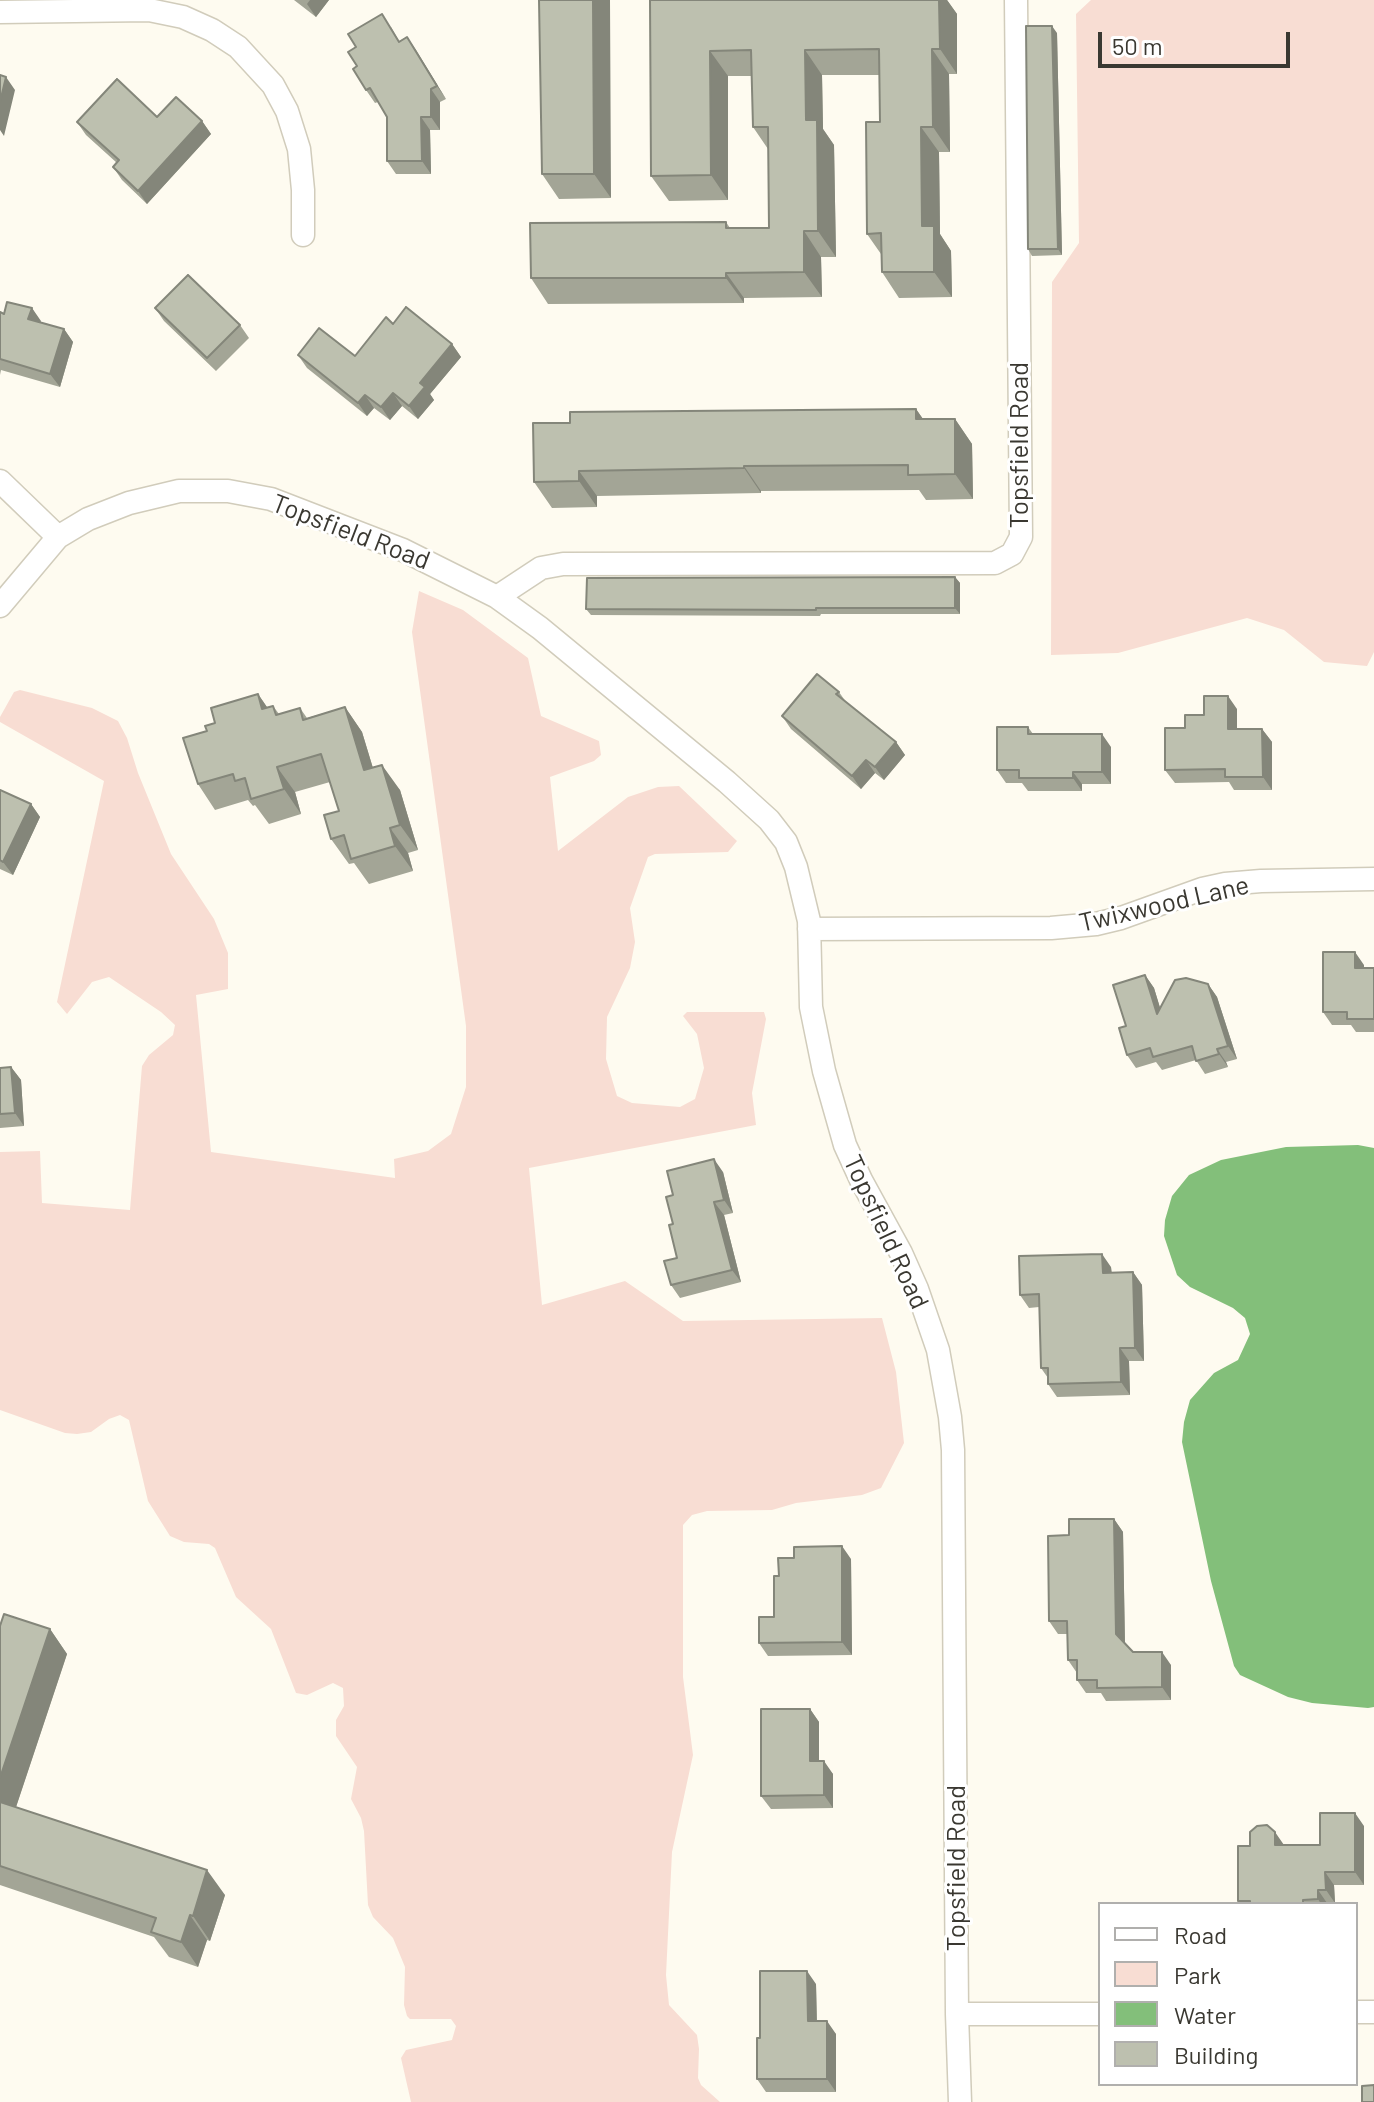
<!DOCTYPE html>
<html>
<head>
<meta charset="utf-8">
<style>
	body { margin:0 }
	#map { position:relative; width:1374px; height:2102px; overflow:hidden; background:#fefbf0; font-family:Barlow,sans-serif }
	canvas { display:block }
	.legend { position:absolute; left:1098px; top:1902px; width:260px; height:184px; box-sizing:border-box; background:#fff; border:2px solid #b0afad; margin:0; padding:10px 14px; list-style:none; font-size:24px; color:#3a3831 }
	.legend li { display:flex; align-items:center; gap:16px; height:40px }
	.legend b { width:40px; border:2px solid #b0afad }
	.scale { position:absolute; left:1098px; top:32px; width:192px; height:36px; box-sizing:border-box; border:4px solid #3a3831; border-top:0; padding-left:10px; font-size:24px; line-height:28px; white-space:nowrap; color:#3a3831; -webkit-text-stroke:6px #fff; paint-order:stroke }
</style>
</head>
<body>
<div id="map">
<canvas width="1374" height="2102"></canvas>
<ul class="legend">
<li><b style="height:10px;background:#fff"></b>Road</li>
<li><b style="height:22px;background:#f8ddd3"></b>Park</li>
<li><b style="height:22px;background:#83bf7a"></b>Water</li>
<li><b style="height:22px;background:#bdc0af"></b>Building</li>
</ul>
<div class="scale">50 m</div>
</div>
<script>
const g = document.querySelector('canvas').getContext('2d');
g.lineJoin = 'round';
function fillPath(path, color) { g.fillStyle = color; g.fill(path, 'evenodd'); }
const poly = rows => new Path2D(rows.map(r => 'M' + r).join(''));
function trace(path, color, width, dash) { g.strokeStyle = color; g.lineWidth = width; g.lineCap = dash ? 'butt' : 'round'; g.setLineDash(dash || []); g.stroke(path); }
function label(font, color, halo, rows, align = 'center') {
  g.font = font + ' Barlow,sans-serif'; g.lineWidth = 6; g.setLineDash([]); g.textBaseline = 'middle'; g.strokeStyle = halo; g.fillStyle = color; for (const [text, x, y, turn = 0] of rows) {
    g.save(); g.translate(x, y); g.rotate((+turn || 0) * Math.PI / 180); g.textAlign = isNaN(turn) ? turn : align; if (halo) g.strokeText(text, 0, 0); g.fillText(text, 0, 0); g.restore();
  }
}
fillPath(poly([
	[1091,0,1374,0,1374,652,1367,666,1324,662,1284,630,1247,618,1118,653,1051,655,1052,282,1079,243,1076,14],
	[419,591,463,610,528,658,541,716,599,741,601,755,594,761,550,777,558,851,628,797,658,787,679,786,737,841,728,852,655,854,648,857,630,908,635,942,630,968,607,1017,606,1059,617,1096,632,1103,680,1107,695,1099,704,1068,697,1034,683,1016,687,1012,764,1012,766,1019,752,1093,756,1125,529,1168,542,1305,625,1281,683,1321,882,1318,896,1372,904,1443,881,1488,862,1495,796,1503,772,1510,707,1511,692,1515,683,1525,683,1677,693,1755,672,1852,666,1975,669,2005,697,2035,699,2049,698,2078,701,2085,720,2102,411,2102,401,2058,406,2050,452,2040,456,2026,451,2019,410,2019,407,2016,404,2005,405,1967,393,1938,373,1917,368,1905,364,1831,361,1818,351,1799,357,1767,336,1736,336,1720,344,1706,343,1688,333,1683,307,1695,296,1693,271,1629,236,1597,215,1548,209,1544,184,1542,170,1536,148,1501,129,1420,120,1415,109,1419,91,1432,77,1434,65,1433,0,1410,0,1152,40,1151,42,1203,130,1210,142,1066,149,1055,173,1035,175,1025,161,1012,109,977,92,982,67,1014,57,1002,104,781,0,722,0,717,14,692,20,690,92,708,118,721,127,738,138,773,171,854,214,919,228,953,228,989,196,995,211,1152,395,1178,394,1159,428,1151,451,1134,466,1087,466,1026,412,632]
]), '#f8ddd3');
fillPath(poly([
	[1358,1145,1374,1148,1374,1707,1368,1708,1312,1703,1288,1697,1240,1675,1234,1666,1211,1581,1182,1442,1184,1422,1190,1400,1214,1373,1238,1360,1250,1334,1245,1318,1233,1308,1190,1287,1177,1275,1164,1236,1165,1220,1172,1196,1189,1175,1221,1160,1286,1147]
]), '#83bf7a');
const minor = poly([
	[0,12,149,10,183,17,212,30,238,47,273,85,287,111,299,149,303,190,303,235],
	[0,481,58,537],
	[497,597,541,568,563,564,995,563,1012,554,1021,537,1016,0],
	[0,606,58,537,88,519,129,503,179,491,228,491,271,499,403,550,497,597,540,628,727,782,769,820,786,842,796,867,809,921,811,1007,824,1071,845,1145,861,1180,901,1253,917,1289,938,1350,950,1417,953,1450,957,2014,960,2102],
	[809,929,1051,928,1096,924,1121,918,1202,889,1225,884,1261,881,1374,879],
	[1356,2012,1374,2012],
	[957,2014,1100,2014]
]);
trace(minor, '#d1ccbb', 25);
trace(minor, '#fff', 22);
fillPath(poly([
	[294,0,329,0,316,17],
	[539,0,611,198,559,199,542,174],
	[650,0,947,0,957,14,957,74,949,74,950,152,939,152,940,234,951,251,952,297,899,298,882,272,881,254,867,234,880,122,880,75,822,75,823,129,834,145,836,257,821,257,822,297,744,298,744,303,548,304,531,278,726,222,730,228,769,228,768,149,753,127,752,76,728,76,728,200,669,201,651,176],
	[391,27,399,41,407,37,446,99,440,102,440,130,430,130,431,174,396,174,387,161,387,117,378,102,375,103,366,90,357,66,356,47],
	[1057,33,1062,255,1032,256,1028,249],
	[157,117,202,121,211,134,147,204,122,180,113,167,117,163,86,135,77,122],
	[32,308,40,323,64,329,73,342,60,387,1,370,0,375,0,312,4,314],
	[155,308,240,325,249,338,216,371,164,321],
	[393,324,452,344,461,357,430,394,434,400,418,419,402,406,390,420,374,408,367,416,307,368,298,355,355,356],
	[916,409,923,419,955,419,972,444,973,499,926,500,919,490,761,491,761,493,597,496,597,507,552,508,534,482,570,423],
	[955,577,960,583,960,614,821,614,820,616,591,615,586,609],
	[839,692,846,702,896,742,905,755,884,780,875,773,861,789,791,729,782,716],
	[258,694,267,707,273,706,279,714,300,708,307,718,345,707,362,732,373,768,400,790,418,850,408,853,413,871,369,884,354,863,349,864,331,839,339,811,330,782,295,792,301,814,269,824,255,805,253,806,248,800,215,810,198,784,207,731,215,723],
	[1237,709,1237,729,1262,729,1272,742,1272,790,1234,790,1229,782,1175,783,1165,770,1185,728,1204,715],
	[1028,727,1033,734,1111,747,1111,784,1082,784,1082,791,1028,791,1022,783,1006,783,997,770],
	[0,790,31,804,40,817,13,875,0,869],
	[1364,965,1364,968,1374,968,1374,1032,1356,1032,1351,1025,1332,1025,1323,1012],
	[1145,975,1154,988,1160,1008,1208,984,1217,997,1237,1059,1226,1062,1228,1067,1205,1074,1196,1060,1162,1070,1156,1062,1136,1068,1127,1055,1126,1026],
	[11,1067,21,1080,24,1126,0,1128,0,1068],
	[723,1172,733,1213,724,1215,741,1282,680,1298,671,1285,677,1258,673,1224,673,1195],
	[1111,1267,1112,1273,1133,1272,1142,1285,1144,1361,1129,1361,1130,1395,1057,1397,1048,1384,1048,1378,1041,1368,1039,1307,1029,1308,1020,1295],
	[1114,1519,1123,1532,1125,1643,1133,1652,1171,1665,1171,1700,1106,1701,1101,1693,1086,1693,1077,1680,1077,1673,1068,1660,1067,1634,1058,1634,1049,1621,1069,1535],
	[851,1559,852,1655,768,1656,759,1643,774,1617,779,1576],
	[0,1626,50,1629,67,1654,16,1807,225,1895,210,1941,207,1940,198,1967,169,1957,154,1937,0,1885],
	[810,1709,819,1722,819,1761,833,1774,833,1808,771,1809,761,1796],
	[1364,1826,1364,1885,1334,1885,1335,1903,1241,1904,1238,1901,1250,1846,1320,1845],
	[816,1984,817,2021,836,2034,836,2092,766,2092,757,2079,760,2038]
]), '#a3a596');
fillPath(poly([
	[310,0,329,0,316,17,307,4],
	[593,0,610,0,611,198,594,174],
	[939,0,947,0,957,14,957,74,940,49],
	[1052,26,1057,33,1062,255,1058,249],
	[407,37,416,50,446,99,437,86],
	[932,49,949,74,950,152,933,127],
	[805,50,822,75,823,129,834,145,836,257,818,231,806,120],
	[710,51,728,76,728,200,711,175],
	[6,77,15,90,4,136,0,130,0,102],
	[431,89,440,102,440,130,431,117],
	[421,117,430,130,431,174,422,161],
	[202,121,211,134,147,204,138,191],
	[921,127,939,152,940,234,951,251,952,297,934,272,922,226],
	[804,231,821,257,822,297,804,272],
	[726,273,744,298,744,303,726,278],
	[32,308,41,321,37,332,28,319],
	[64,329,73,342,60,387,50,374],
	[452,344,461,357,430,394,434,400,418,419,409,406,420,383],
	[393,393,402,406,390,420,381,407],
	[365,395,374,408,367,416,358,403],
	[916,409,934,435,916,419],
	[955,419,972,444,973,499,955,474],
	[744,466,761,491,761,493,744,468],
	[579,471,597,496,597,507,579,481],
	[955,577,960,583,960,614,955,608],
	[258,694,275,719,262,709],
	[1228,696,1237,709,1237,742,1228,729],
	[345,707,362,732,381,795,364,770],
	[1262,729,1272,742,1272,790,1263,777],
	[1102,734,1111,747,1111,784,1102,772],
	[896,742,905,755,884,780,875,767],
	[866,760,875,773,861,789,852,776],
	[382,765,400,790,418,850,400,825],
	[277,767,295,792,301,814,284,789],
	[1073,772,1082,784,1082,791,1073,778],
	[31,804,40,817,13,875,3,862],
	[390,828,408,853,413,871,395,846],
	[1355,952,1364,965,1364,981,1355,968],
	[1145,975,1154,988,1166,1027,1157,1014],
	[1208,984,1217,997,1237,1059,1228,1046],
	[1217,1049,1226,1062,1228,1067,1219,1054],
	[11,1067,21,1080,24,1126,15,1113],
	[714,1159,723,1172,733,1213,724,1200],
	[714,1202,724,1215,741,1282,732,1270],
	[1102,1254,1111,1267,1112,1286,1103,1273],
	[1133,1272,1142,1285,1144,1361,1135,1348],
	[1120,1348,1129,1361,1130,1395,1121,1382],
	[1114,1519,1123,1532,1125,1647,1116,1634],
	[842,1546,851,1559,852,1655,842,1642],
	[50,1629,67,1654,10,1825,0,1810,0,1778],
	[1162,1652,1171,1665,1171,1700,1162,1687],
	[810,1709,819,1722,819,1774,810,1761],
	[824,1761,833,1774,833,1808,824,1795],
	[1355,1813,1364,1826,1364,1885,1355,1872],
	[1275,1832,1284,1845,1275,1845],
	[207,1870,225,1895,210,1941,193,1916],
	[1325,1872,1334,1885,1335,1903,1326,1890],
	[1318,1890,1327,1903,1327,1904,1321,1904,1318,1899],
	[190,1915,207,1940,198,1967,181,1942],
	[807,1971,816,1984,817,2034,808,2021],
	[827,2021,836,2034,836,2092,827,2079]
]), '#84867a');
const building = poly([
	[539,0,593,0,594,174,542,174,539,0],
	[650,0,939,0,940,49,932,49,933,127,921,127,922,226,934,226,934,272,882,272,881,233,867,234,866,122,880,122,879,49,805,50,806,120,817,120,818,231,804,231,804,272,726,273,726,278,531,278,530,223,726,222,726,228,769,228,768,127,753,127,751,50,710,51,711,175,651,176,650,0],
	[382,14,399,42,407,37,437,86,431,89,431,117,421,117,422,161,387,161,387,117,370,88,366,90,353,69,357,66,348,52,356,47,348,34,382,14],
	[1026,26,1052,26,1058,249,1028,249,1026,26],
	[0,75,6,77,0,102,0,75],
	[117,79,157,117,176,97,202,121,138,191,113,167,119,160,77,122,117,79],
	[188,275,240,325,207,358,155,308,188,275],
	[7,302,32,308,28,319,64,329,50,374,0,359,0,312,4,314,7,302],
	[406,307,452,344,420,383,425,387,409,406,393,393,381,407,365,395,358,403,298,355,319,328,355,356,386,317,393,324,406,307],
	[916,409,916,419,955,419,955,474,908,475,908,465,744,466,744,468,579,471,579,481,534,482,533,423,570,423,570,412,916,409],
	[955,577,955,608,816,608,816,610,586,609,587,578,955,577],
	[817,674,839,692,836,694,896,742,875,767,866,760,852,776,782,716,817,674],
	[258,694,262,709,273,706,276,715,300,708,303,720,345,707,364,770,382,765,400,825,390,828,395,846,351,859,344,835,331,839,324,815,339,811,321,754,277,767,284,789,251,799,245,778,235,781,233,774,198,784,183,738,207,731,205,726,215,723,211,708,258,694],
	[1204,696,1228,696,1228,729,1262,729,1263,777,1225,777,1225,769,1165,770,1165,728,1185,728,1185,715,1204,715,1204,696],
	[997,727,1028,727,1028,734,1102,734,1102,772,1073,772,1073,778,1019,778,1019,770,997,770,997,727],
	[0,790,31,804,3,862,0,860,0,790],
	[1323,952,1355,952,1355,968,1374,968,1374,1019,1347,1019,1347,1012,1323,1012,1323,952],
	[1145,975,1157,1014,1175,980,1186,978,1208,984,1228,1046,1217,1049,1219,1054,1196,1061,1192,1046,1153,1057,1150,1048,1127,1055,1119,1028,1126,1026,1113,985,1145,975],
	[11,1067,15,1113,0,1114,0,1068,11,1067],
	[714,1159,724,1200,714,1202,732,1270,671,1285,664,1261,677,1258,669,1225,673,1224,666,1197,673,1195,667,1171,714,1159],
	[1102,1254,1103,1273,1133,1272,1135,1348,1120,1348,1121,1382,1048,1384,1048,1368,1041,1368,1039,1294,1020,1295,1019,1256,1102,1254],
	[1069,1519,1114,1519,1116,1634,1133,1652,1162,1652,1162,1687,1097,1688,1097,1680,1077,1680,1077,1660,1068,1660,1067,1621,1049,1621,1048,1536,1069,1535,1069,1519],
	[842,1546,842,1642,759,1643,759,1617,774,1617,774,1576,779,1576,778,1558,794,1558,794,1547,842,1546],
	[4,1614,50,1629,0,1778,0,1626,4,1614],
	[761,1709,810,1709,810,1761,824,1761,824,1795,761,1796,761,1709],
	[0,1802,207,1870,193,1916,190,1915,181,1942,151,1932,156,1918,0,1866,0,1802],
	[1320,1813,1355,1813,1355,1872,1325,1872,1326,1890,1318,1890,1318,1899,1303,1900,1303,1904,1250,1904,1250,1901,1238,1901,1238,1846,1250,1846,1250,1832,1257,1826,1267,1825,1275,1832,1275,1845,1320,1845,1320,1813],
	[760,1971,807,1971,808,2021,827,2021,827,2079,757,2079,757,2038,760,2038,760,1971],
	[1374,2085,1374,2102,1362,2102,1362,2086,1374,2085]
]);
fillPath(building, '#bdc0af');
trace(building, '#84867a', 2);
label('26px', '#3a3831', '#fff', [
	["Topsfield Road",1019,445,-90],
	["Topsfield Road",351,532,21],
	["Twixwood Lane",1164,904,-13],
	["Topsfield Road",886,1232,65],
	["Topsfield Road",956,1868,-90]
]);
</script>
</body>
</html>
